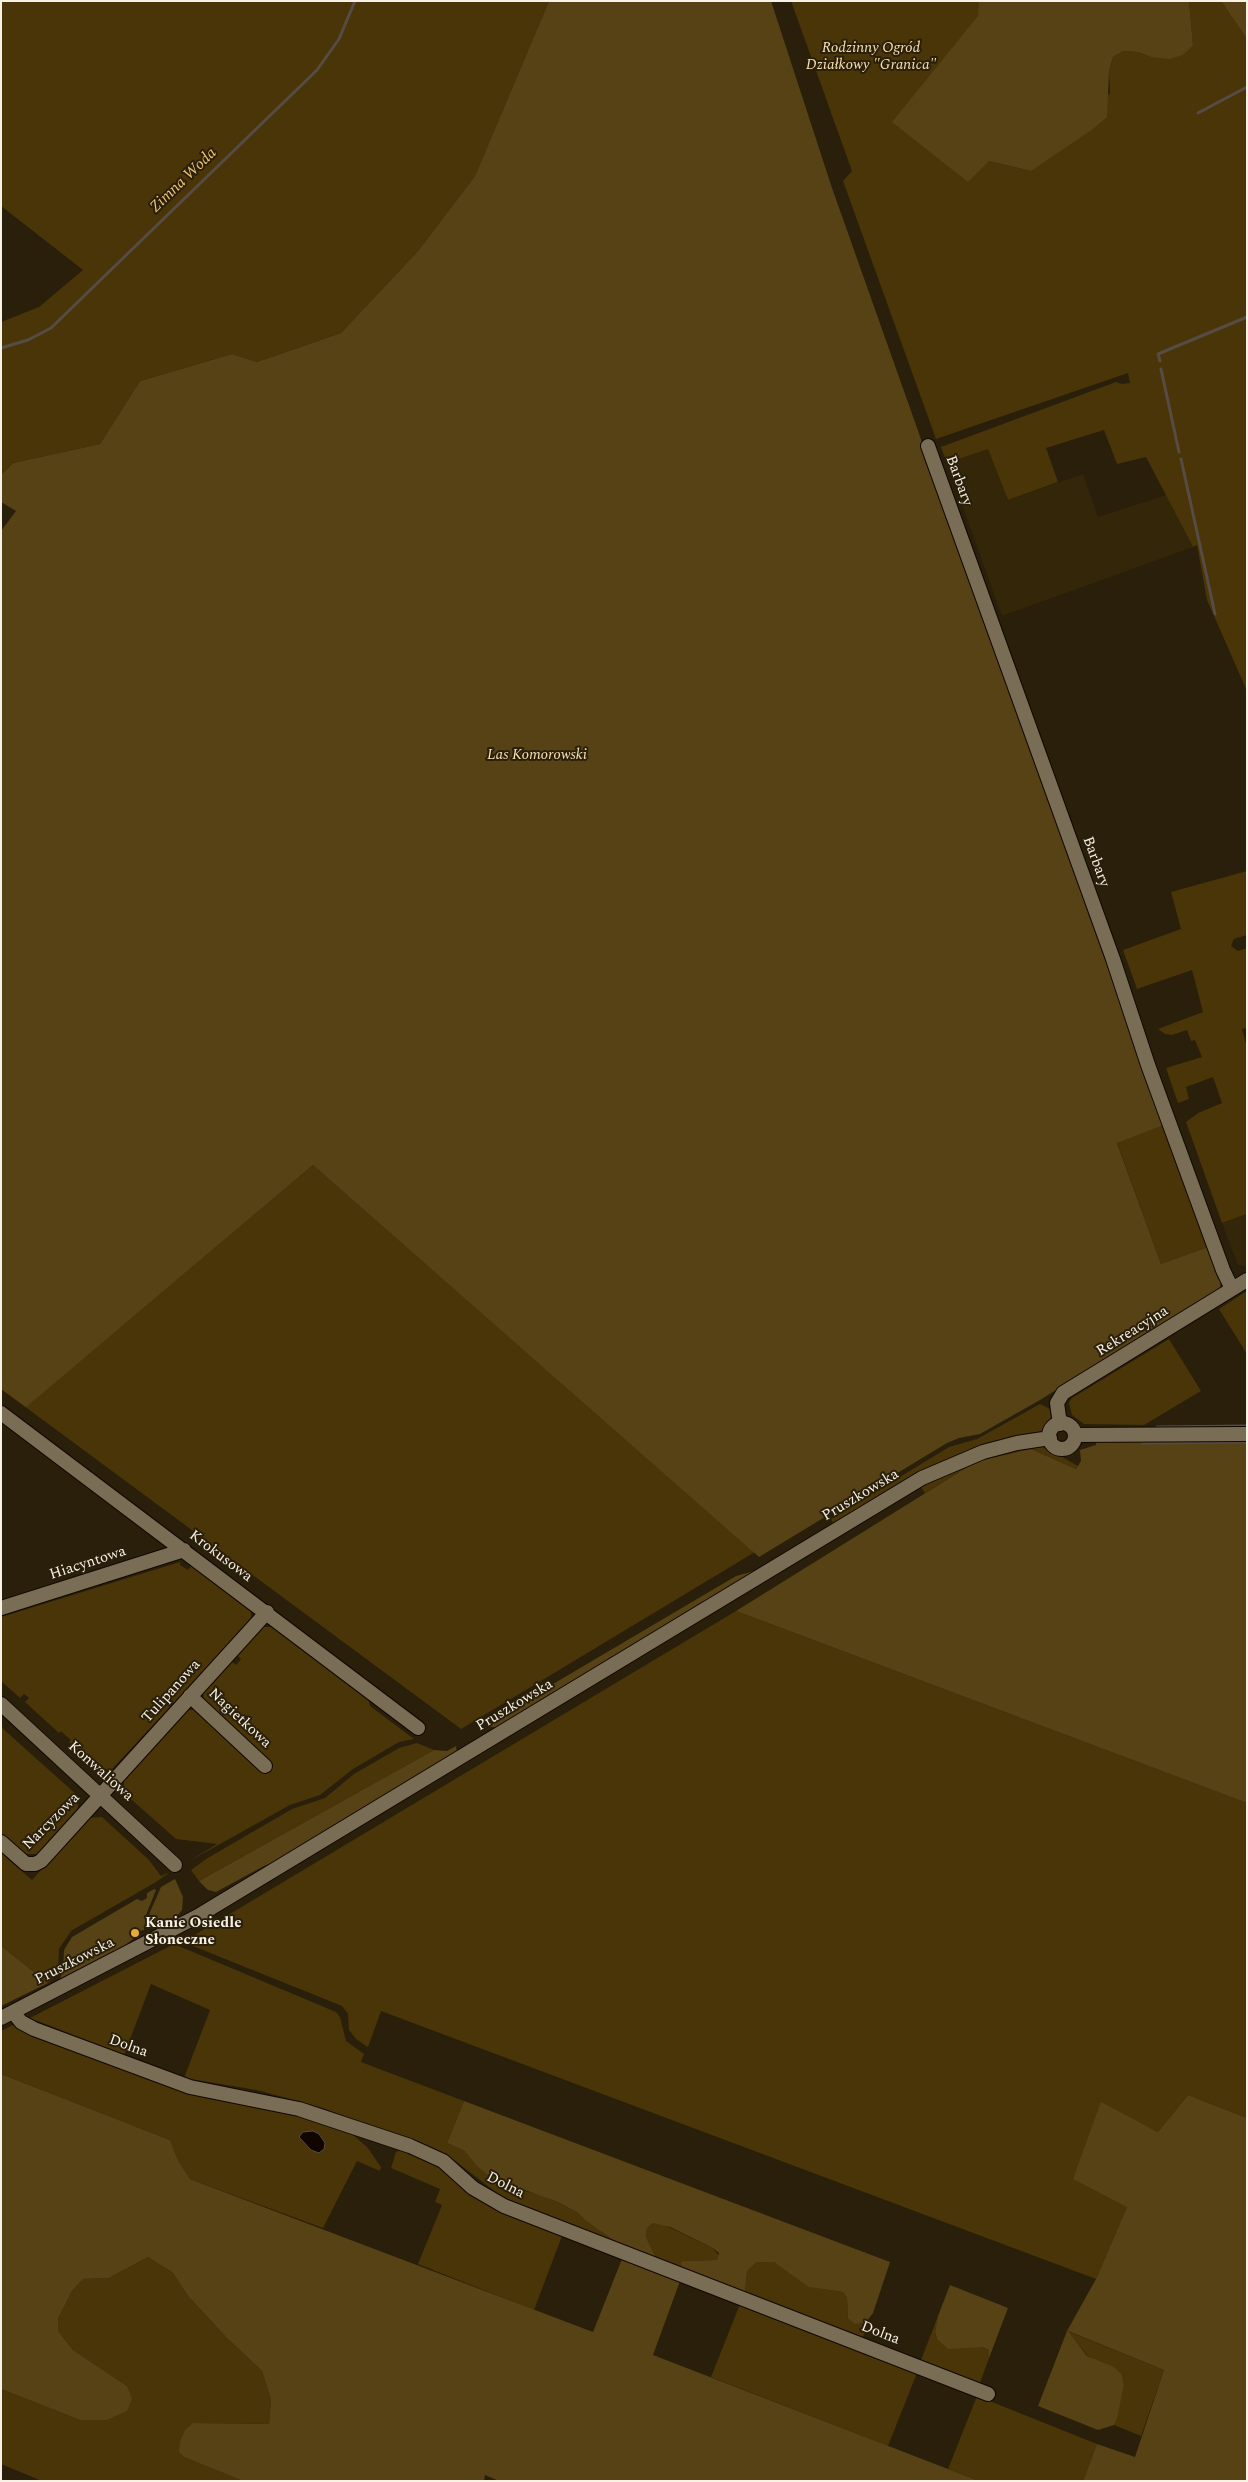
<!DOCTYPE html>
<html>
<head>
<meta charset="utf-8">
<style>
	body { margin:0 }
	#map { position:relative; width:1248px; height:2482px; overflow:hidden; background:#291f0a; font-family:Spectral,serif }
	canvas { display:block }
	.frame { position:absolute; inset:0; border:2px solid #f8f1e5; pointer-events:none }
</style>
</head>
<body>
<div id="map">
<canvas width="1248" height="2482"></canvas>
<div class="frame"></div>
</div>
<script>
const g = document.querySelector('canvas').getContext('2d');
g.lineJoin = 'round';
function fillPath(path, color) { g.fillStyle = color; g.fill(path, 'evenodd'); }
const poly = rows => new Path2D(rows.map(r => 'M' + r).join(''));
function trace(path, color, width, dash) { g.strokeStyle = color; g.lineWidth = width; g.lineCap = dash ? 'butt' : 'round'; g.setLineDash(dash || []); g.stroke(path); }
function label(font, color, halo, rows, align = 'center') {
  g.font = font + ' Spectral,serif'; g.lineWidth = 4; g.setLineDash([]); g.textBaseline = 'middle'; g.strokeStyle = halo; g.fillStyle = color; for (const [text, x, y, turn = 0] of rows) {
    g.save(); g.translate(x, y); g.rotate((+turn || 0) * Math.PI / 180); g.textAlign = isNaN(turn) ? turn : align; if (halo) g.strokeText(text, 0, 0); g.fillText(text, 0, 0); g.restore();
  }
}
fillPath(poly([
	[988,448,1008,500,1083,474,1098,517,1166,495,1193,547,1002,616,947,463],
	[1247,1214,1247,1269,1245,1266,1238,1265,1222,1223]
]), '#342609');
fillPath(poly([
	[1,1,549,1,475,176,418,251,341,333,257,362,232,354,140,381,100,444,13,463,1,475,1,322,39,307,83,270,1,206],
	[791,1,989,1,989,161,1031,171,1110,93,1109,73,1113,57,1123,51,1138,52,1151,57,1193,45,1189,1,1221,1,1247,39,1247,691,1207,600,1197,545,1193,547,1146,457,1117,464,1104,430,1046,448,1058,482,1008,500,988,449,947,463,941,447,1116,382,1122,384,1130,383,1128,373,936,439,843,181,852,171],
	[1247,871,1247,935,1234,939,1231,946,1238,951,1247,948,1247,1024,1246,1028,1242,1029,1247,1048,1247,1214,1222,1223,1186,1122,1198,1113,1222,1103,1213,1077,1186,1087,1189,1099,1178,1103,1166,1068,1202,1057,1195,1040,1191,1041,1187,1030,1172,1035,1165,1034,1158,1029,1203,1012,1192,970,1137,989,1123,950,1181,929,1171,892],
	[1164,1125,1208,1247,1161,1264,1117,1142],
	[313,1165,755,1552,461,1729,1,1389,1,1251,117,1330],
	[1247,1291,1247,1354,1219,1309],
	[1169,1339,1201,1391,1144,1425,1084,1424,1072,1415,1069,1403,1072,1398],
	[1040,1404,1050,1409,1051,1418,1049,1425,1042,1432,1002,1440,962,1453,937,1464,834,1526,831,1519,949,1447,977,1439],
	[1043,1446,1078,1466,1076,1469,1031,1449,977,1461,925,1493,921,1487,953,1471,977,1461,1005,1451],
	[180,1562,180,1565,188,1570,192,1565,251,1610,251,1620,112,1769,99,1770,69,1742,71,1740,66,1736,61,1731,59,1733,25,1702,29,1698,24,1694,20,1698,1,1681,1,1617],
	[736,1611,1247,1803,1247,2118,1188,2095,1158,2132,1101,2103,1127,2207,1096,2279,381,2011,368,2047,366,2046,356,2039,349,2030,348,2014,342,2006,183,1942],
	[260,1627,275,1627,367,1694,370,1706,414,1739,399,1742,353,1769,320,1795,290,1805,186,1863,217,1844,176,1839,124,1793,124,1778,187,1710,199,1710,266,1772,273,1765,204,1703,203,1691,231,1661,236,1665,238,1663,241,1659,236,1654],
	[1,1727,77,1795,78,1808,37,1854,24,1854,1,1834],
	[417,1743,434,1750,199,1881,191,1870,206,1859,292,1809,325,1798,354,1774,399,1748],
	[102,1817,149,1860,161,1876,170,1872,156,1882,71,1931,59,1949,58,1974,48,1983,1,1946,1,1853,32,1880,88,1818],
	[174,1944,336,2012,340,2017,346,2041,364,2054,361,2062,464,2101,447,2143,465,2151,518,2189,544,2196,577,2212,586,2221,623,2247,506,2200,454,2160,443,2154,323,2108,257,2090,184,2078,210,2010,151,1984,124,2055,30,2018],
	[15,2024,247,2101,345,2128,367,2147,381,2167,380,2171,357,2161,323,2228,190,2179,178,2160,170,2140,1,2074,1,2031],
	[403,2149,436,2162,500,2212,562,2236,534,2310,418,2264,442,2205,435,2202,440,2189,391,2168,396,2152],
	[653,2223,662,2224,713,2248,719,2256,717,2260,685,2261,682,2268,656,2258,646,2237,647,2228],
	[148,2257,173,2273,188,2296,227,2338,262,2371,271,2400,269,2424,193,2423,184,2457,243,2481,42,2481,1,2464,1,2389,80,2420,127,2386,73,2350,58,2331,58,2319,72,2291,83,2279,109,2278],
	[764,2261,774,2262,818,2288,843,2292,847,2298,848,2318,866,2322,869,2319,863,2337,745,2293,747,2271,757,2262],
	[740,2304,917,2373,888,2446,711,2377],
	[938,2316,935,2332,937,2339,983,2347,989,2350,989,2358,980,2383,921,2360],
	[1067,2331,1164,2370,1141,2436,1114,2425,1124,2384,1122,2375,1088,2356],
	[977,2396,1097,2444,1083,2481,979,2481,948,2469]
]), '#493507');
fillPath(poly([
	[549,1,771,1,832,188,1164,1125,1117,1143,1161,1264,1208,1247,1221,1281,1220,1288,1040,1400,980,1434,959,1438,947,1443,759,1557,313,1165,26,1407,1,1389,1,531,16,511,1,502,1,475,13,463,100,444,140,381,232,354,257,362,341,333,418,251,475,176],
	[979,1,1189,1,1193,45,1183,55,1169,59,1151,57,1138,52,1123,51,1113,57,1109,72,1107,117,1093,129,1031,171,989,161,968,182,892,122,978,16],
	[1221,1,1247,1,1247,39],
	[1146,1439,1247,1443,1247,1803,736,1611,977,1461,1031,1449,1076,1469,1081,1461,1080,1450,1096,1445,1096,1441],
	[754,1571,746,1583,497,1730,496,1727,490,1727,487,1723,736,1576],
	[456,1746,457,1753,283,1859,264,1866,216,1892,208,1890,199,1881,434,1750,447,1751],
	[175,1879,183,1897,182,1910,177,1916,161,1925,159,1922,151,1927,148,1922,150,1912,161,1887],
	[154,1889,156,1890,146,1915,144,1930,132,1933,133,1939,114,1954,59,1981,63,1971,64,1950,72,1937,137,1899,142,1901,147,1898,147,1893],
	[1,1946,48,1983,1,2006],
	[1,2074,170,2140,178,2160,190,2179,593,2332,622,2259,680,2281,653,2355,979,2481,499,2481,485,2475,484,2481,243,2481,184,2457,179,2452,180,2442,185,2430,193,2423,269,2424,271,2400,262,2371,227,2338,188,2296,173,2273,148,2257,109,2278,83,2279,72,2291,58,2319,58,2331,73,2350,127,2386,132,2399,127,2411,107,2420,80,2420,1,2389],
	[1188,2095,1247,2118,1247,2481,1083,2481,1097,2444,1135,2457,1164,2370,1068,2331,1087,2356,1114,2367,1122,2375,1124,2384,1117,2419,1114,2425,1098,2430,1038,2406,1067,2331,1096,2279,1127,2207,1073,2179,1101,2102,1158,2132],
	[464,2101,890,2262,873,2313,866,2322,855,2324,848,2318,847,2298,843,2292,809,2287,774,2262,757,2262,747,2271,745,2293,682,2268,681,2262,685,2261,717,2260,719,2253,713,2248,670,2227,653,2223,647,2228,646,2237,656,2258,623,2247,586,2221,577,2212,555,2201,525,2190,509,2187,495,2181,476,2165,465,2151,447,2143],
	[950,2285,1008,2308,989,2358,989,2350,983,2347,948,2349,937,2339,935,2332,938,2316]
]), '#574216');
const water = poly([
	[313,2131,319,2134,325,2143,324,2149,319,2153,311,2150,299,2137,303,2132,313,2131]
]);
fillPath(water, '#100500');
trace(water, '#564c45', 1);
trace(poly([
	[1198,113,1247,87],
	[1,348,28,340,51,328,317,70,339,39,355,1],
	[1160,361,1158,354,1247,317],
	[1161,369,1179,452],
	[1181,459,1215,614],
	[1157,1427,1247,1426],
	[1142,1443,1247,1442]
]), '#564c45', 3);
const minor = poly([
	[928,446,1113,959,1148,1065,1223,1270,1232,1289],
	[1,1413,418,1728],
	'1049 1436a13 13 0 1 1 26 0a13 13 0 1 1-26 0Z',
	[1060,1424,1057,1403,1063,1393,1247,1280],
	[1075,1435,1247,1434],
	[1,1608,184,1550],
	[190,1696,265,1766],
	[1,1704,175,1865],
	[1,1842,26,1864,35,1864,41,1861,267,1612],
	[13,2012,21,2022,34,2029,190,2087,299,2109,410,2146,443,2161,473,2188,504,2206,988,2394],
	[1,2018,198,1916,922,1478,983,1452,1017,1443,1050,1438]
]);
trace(minor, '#120800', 16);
trace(minor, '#796d56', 14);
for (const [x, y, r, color] of [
	[135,1933,5,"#e4ae35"]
]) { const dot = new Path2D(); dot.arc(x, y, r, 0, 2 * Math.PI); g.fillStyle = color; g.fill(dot); trace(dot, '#291f0a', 2); }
label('italic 15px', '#fae0b0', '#291f0a', [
	["Rodzinny Ogród",871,49],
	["Działkowy \"Granica\"",871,66],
	["Las Komorowski",537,756]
]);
label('15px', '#f8f1e5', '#291f0a', [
	["Barbary",958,481,70],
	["Barbary",1095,862,70],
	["Rekreacyjna",1133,1332,-32],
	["Pruszkowska",861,1496,-31],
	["Krokusowa",220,1557,37],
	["Hiacyntowa",88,1564,-18],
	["Tulipanowa",172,1692,-48],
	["Pruszkowska",515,1706,-31],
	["Nagietkowa",239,1719,43],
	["Konwaliowa",100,1772,42],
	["Narcyzowa",52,1822,-45],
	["Pruszkowska",75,1962,-27],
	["Dolna",128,2047,20],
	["Dolna",505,2186,27],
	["Dolna",880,2334,21]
]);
label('bold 15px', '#f8f1e5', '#291f0a', [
	["Kanie Osiedle",145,1924],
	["Słoneczne",145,1941]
], 'left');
label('italic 16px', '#f0c571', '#291f0a', [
	["Zimna Woda",184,181,-44]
]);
</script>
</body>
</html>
